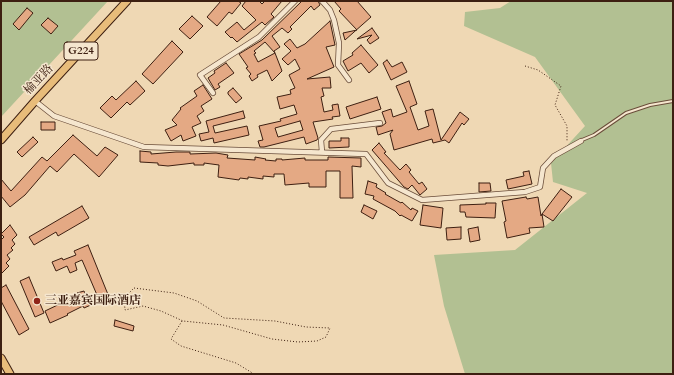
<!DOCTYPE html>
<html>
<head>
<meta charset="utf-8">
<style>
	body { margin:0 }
	#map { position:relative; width:674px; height:375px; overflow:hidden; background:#efd8b4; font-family:Cardo,serif }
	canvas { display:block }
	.frame { position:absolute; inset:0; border:2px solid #3d1f11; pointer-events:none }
</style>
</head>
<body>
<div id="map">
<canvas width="674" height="375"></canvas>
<div class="frame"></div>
</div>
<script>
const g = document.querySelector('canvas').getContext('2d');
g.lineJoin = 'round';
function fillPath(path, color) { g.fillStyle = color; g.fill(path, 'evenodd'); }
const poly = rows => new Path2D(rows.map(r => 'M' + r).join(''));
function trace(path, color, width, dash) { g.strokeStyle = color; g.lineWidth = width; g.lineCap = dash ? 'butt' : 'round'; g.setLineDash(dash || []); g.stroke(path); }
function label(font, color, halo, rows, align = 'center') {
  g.font = font + ' Cardo,"Noto Serif SC",serif'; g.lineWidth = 3; g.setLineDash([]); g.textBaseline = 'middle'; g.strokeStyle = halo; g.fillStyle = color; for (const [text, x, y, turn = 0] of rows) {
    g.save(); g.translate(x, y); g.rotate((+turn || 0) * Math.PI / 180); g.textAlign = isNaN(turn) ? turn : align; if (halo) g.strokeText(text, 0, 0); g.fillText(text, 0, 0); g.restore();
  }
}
fillPath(poly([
	[1,1,108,1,1,117],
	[511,1,673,1,673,374,465,374,444,306,434,255,515,250,587,193,553,182,551,163,585,126,535,57,464,26,465,12,500,8]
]), '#b2c092');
const building = poly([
	[221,1,238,1,241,3,232,14,229,12,217,26,207,17,221,1],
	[246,1,259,1,262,4,265,1,282,1,271,14,274,17,265,25,262,22,237,42,232,37,231,38,225,32,237,22,244,30,256,20,242,6,246,1],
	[302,1,318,1,320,5,314,10,311,6,290,27,292,29,288,33,282,28,272,36,280,47,274,51,275,53,265,42,254,51,256,53,254,54,258,62,275,53,282,71,272,81,267,70,257,75,258,77,252,81,249,76,251,74,246,68,248,67,239,54,262,40,302,1],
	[334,1,357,1,371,17,345,40,343,33,357,30,339,11,341,9,334,1],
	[27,8,33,13,19,30,13,24,27,8],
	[192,16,203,26,190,39,179,29,192,16],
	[48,18,58,26,51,34,41,25,48,18],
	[330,21,335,45,326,47,334,67,307,79,330,77,331,88,322,88,324,96,321,97,324,112,333,110,332,105,338,104,340,116,332,117,333,119,313,122,318,138,317,140,306,144,304,137,264,147,260,147,258,141,263,140,259,126,281,121,280,119,297,114,294,105,280,109,277,97,291,94,290,90,295,88,289,75,300,69,295,59,288,65,282,59,291,51,284,44,290,39,297,48,305,44,330,21],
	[300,121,303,130,278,137,275,128,300,121],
	[372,28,379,38,370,44,367,40,372,35,357,39,372,28],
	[172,41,183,52,153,84,142,74,172,41],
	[361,45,378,65,369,73,361,63,348,71,343,61,353,55,352,53,361,45],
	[387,60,392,67,402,62,407,72,391,80,383,63,387,60],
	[226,63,234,73,218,84,220,87,215,90,208,78,215,73,214,71,226,63],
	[136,81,145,91,130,105,127,102,111,118,100,108,112,96,116,100,136,81],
	[409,81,417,104,410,107,418,130,429,126,425,111,433,109,441,140,460,112,469,119,464,125,462,123,449,143,445,140,433,143,432,139,394,150,390,134,393,130,378,135,376,127,382,126,386,123,382,112,391,109,393,117,407,112,396,86,409,81],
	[203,85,212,99,201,106,204,111,197,116,201,123,192,127,196,136,183,141,181,135,171,141,165,130,177,125,172,120,181,109,180,108,197,96,194,91,203,85],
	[233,88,242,98,236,103,228,94,228,92,233,88],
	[377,97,381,109,350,119,346,107,377,97],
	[243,111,245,118,213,126,215,133,247,126,249,135,214,143,213,138,201,141,199,134,209,132,206,121,243,111],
	[41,122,55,122,55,130,41,130,41,122],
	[73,135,97,156,105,147,118,155,99,177,74,154,57,172,50,166,25,195,10,207,1,196,1,179,11,191,42,157,47,161,73,135],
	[33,137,38,142,22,157,17,152,33,137],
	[341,138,349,138,349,147,329,148,329,141,341,141,341,138],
	[379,143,386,152,384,153,400,170,406,164,411,170,409,172,419,184,422,182,427,189,420,195,412,185,408,189,404,187,372,150,379,143],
	[140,151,151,152,151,154,176,152,190,152,190,154,216,153,228,155,227,158,255,160,255,157,266,159,265,160,276,161,276,159,282,159,282,160,305,158,305,160,328,160,328,157,361,158,361,167,352,166,353,198,340,198,340,171,326,171,326,187,309,187,309,183,285,185,284,174,274,174,274,177,263,176,263,179,248,177,248,179,240,178,239,180,218,177,219,165,204,163,204,165,194,165,194,163,168,166,158,165,158,163,140,162,140,151],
	[529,171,532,184,508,189,506,180,524,176,523,172,529,171],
	[368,181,377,184,376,187,386,193,385,194,401,203,402,202,411,210,412,208,418,211,412,221,401,215,400,216,395,211,373,199,374,196,365,194,368,181],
	[479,183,490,183,491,191,479,192,479,183],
	[561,189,572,197,553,221,542,214,561,189],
	[526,197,527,199,538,197,541,216,542,214,544,227,529,228,530,233,507,238,504,222,506,221,502,201,526,197],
	[486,203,496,203,495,218,466,217,465,212,460,212,460,205,486,204,486,203],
	[364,205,377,211,373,219,361,212,364,205],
	[423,205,443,208,441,228,420,225,423,205],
	[82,206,89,218,58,236,56,232,34,245,29,237,82,206],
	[10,225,17,235,12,240,15,244,11,248,13,250,7,255,10,259,6,263,9,266,1,274,1,240,4,237,1,234,10,225],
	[461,227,461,239,447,240,446,228,461,227],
	[478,227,480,240,470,242,468,229,478,227],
	[88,245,109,297,84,308,83,306,67,314,68,315,50,323,45,311,64,302,78,295,77,293,84,291,87,299,97,295,82,260,75,263,77,270,70,273,67,266,56,271,52,262,62,258,63,260,76,255,74,251,88,245],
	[29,277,44,313,35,317,20,281,29,277],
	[6,285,29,329,19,335,1,301,1,288,6,285],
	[115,320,134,326,133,331,114,326,115,320]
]);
fillPath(building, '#e4a984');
trace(building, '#3d1f11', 1);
const service = poly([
	[582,140,594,135,626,113,650,105,673,101]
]);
const minor = poly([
	[322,1,330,10,334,20,339,43,338,65,349,80],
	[213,93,200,75,259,37,295,1],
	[35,101,54,116,144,147,366,154,388,183,422,200,525,192,540,187,543,168,554,156,581,141],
	[322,152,321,140,331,129,380,123]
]);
const trunk = poly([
	[1,140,35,101,127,1],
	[1,358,10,374]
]);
trace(service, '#6a4d3a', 4);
trace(minor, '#6a4d3a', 6);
trace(trunk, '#3d1f11', 9);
trace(poly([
	[525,66,538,70,561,86,555,105,567,126,567,142],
	[134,288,174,293,197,301,224,318,275,321,306,327,330,328,326,337,317,341,298,342,272,339,223,325,183,321,161,311,143,306,125,310,124,298,134,288],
	[182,321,171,339,181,346,236,363,254,374]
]), '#3d1f11', 1, [1, 2]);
trace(service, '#f5e6ce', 2);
trace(minor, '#f5e6ce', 4.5);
trace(trunk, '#e8bc7a', 7);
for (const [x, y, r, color] of [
	[37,301,4,"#8f2418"]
]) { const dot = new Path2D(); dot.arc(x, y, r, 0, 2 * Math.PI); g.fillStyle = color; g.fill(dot); trace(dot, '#f5e6ce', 1.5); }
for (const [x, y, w] of [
	[81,51,34]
]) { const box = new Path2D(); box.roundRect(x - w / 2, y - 9, w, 18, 3); g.fillStyle = '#f5e6ce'; g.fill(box); trace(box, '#3d1f11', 1); }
label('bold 11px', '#3d1f11', null, [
	["G224",81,51]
]);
label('12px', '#3d1f11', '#f5e6ce', [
	["榆亚路",39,80,-47]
]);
label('bold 12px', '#3d1f11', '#f5e6ce', [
	["三亚嘉宾国际酒店",45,301]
], 'left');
</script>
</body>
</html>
